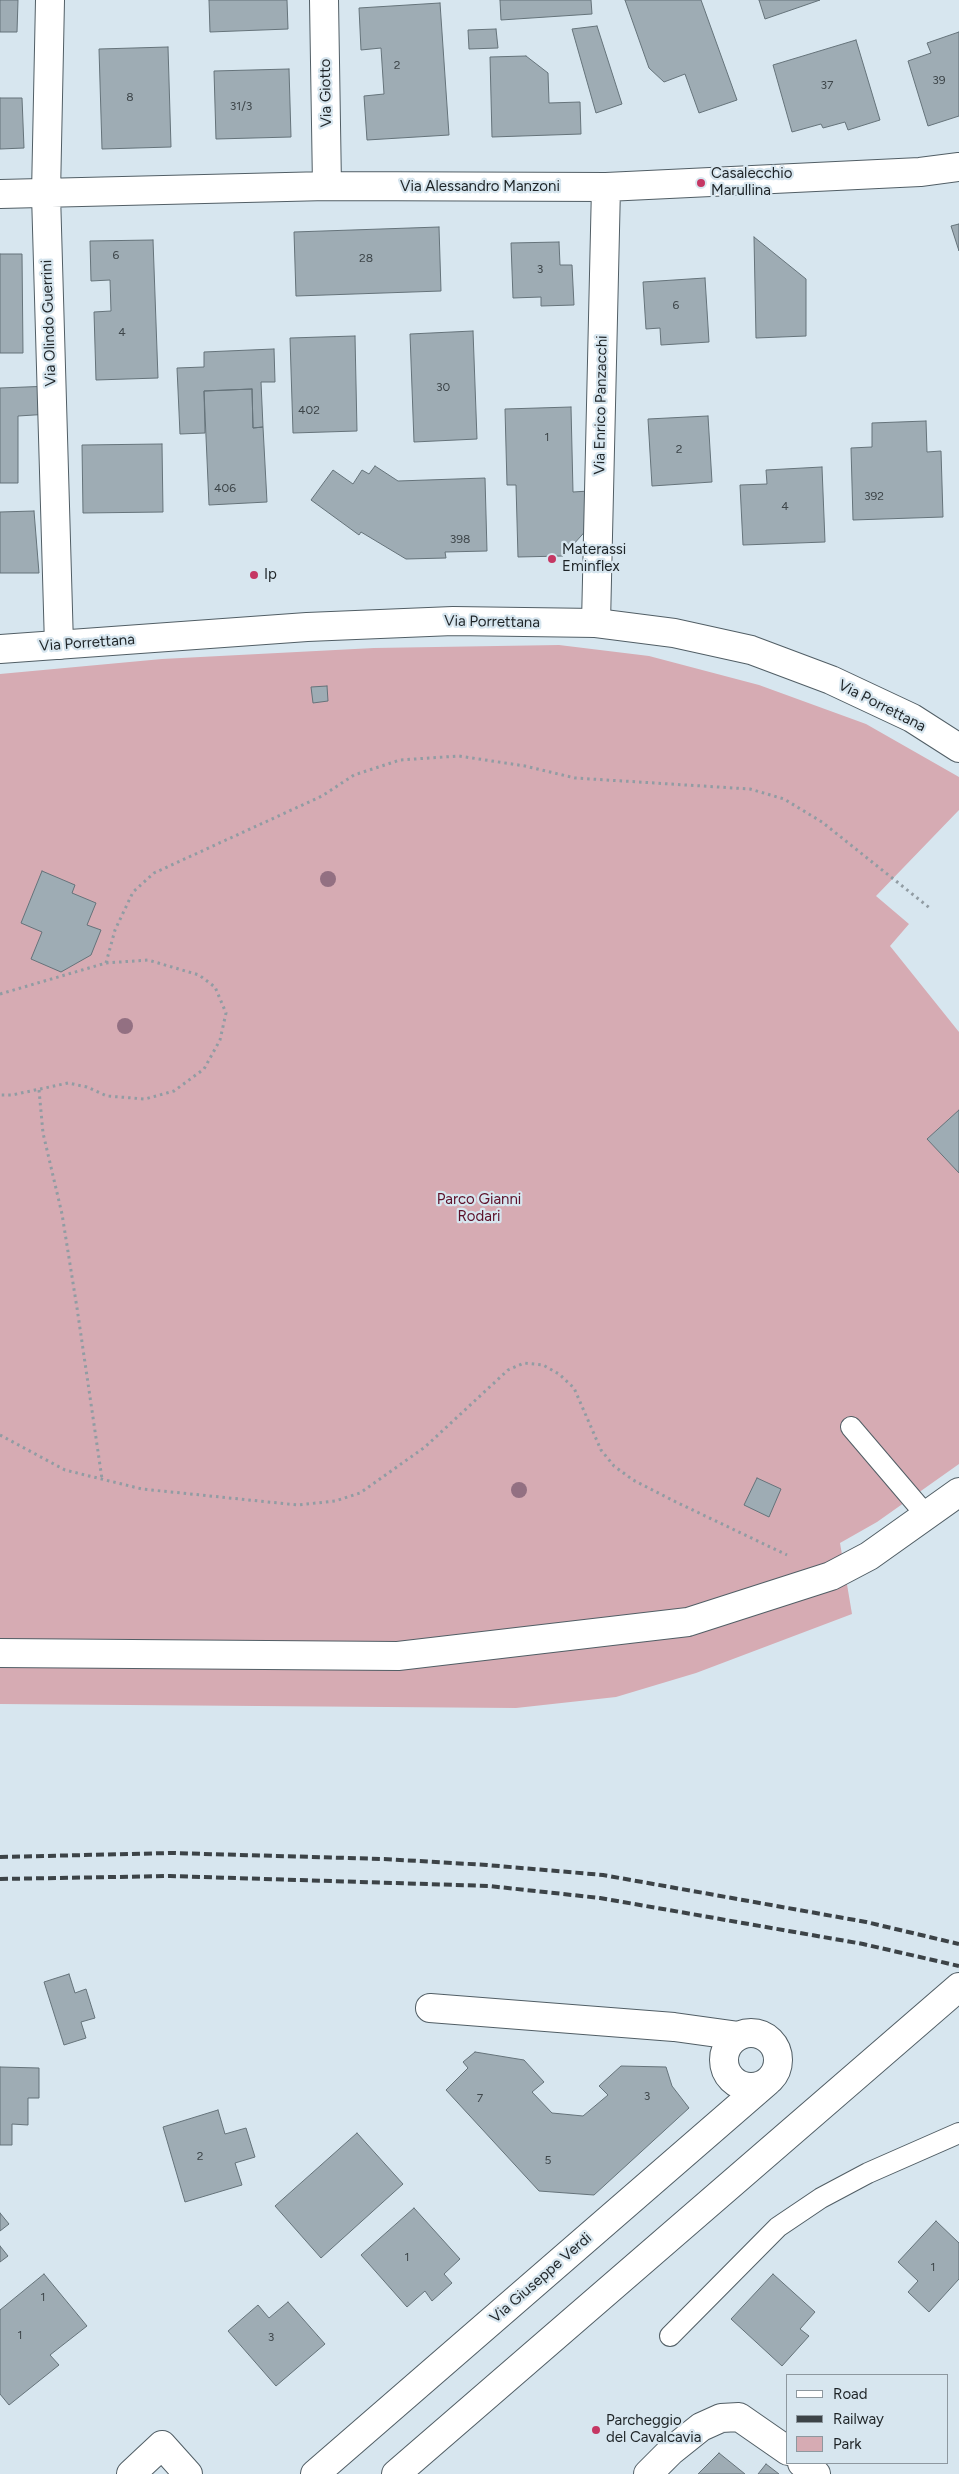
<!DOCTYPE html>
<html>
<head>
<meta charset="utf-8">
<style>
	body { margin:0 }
	#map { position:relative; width:959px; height:2474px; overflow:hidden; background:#d7e6ef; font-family:Figtree,sans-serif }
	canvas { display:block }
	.legend { position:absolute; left:786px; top:2374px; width:162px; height:90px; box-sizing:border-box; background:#d7e6ef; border:1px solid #8d989f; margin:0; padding:6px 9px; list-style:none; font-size:15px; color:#1e2427 }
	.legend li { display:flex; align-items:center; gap:10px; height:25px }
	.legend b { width:25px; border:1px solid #8d989f }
</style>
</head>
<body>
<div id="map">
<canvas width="959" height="2474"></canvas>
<ul class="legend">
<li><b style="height:6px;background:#fff"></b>Road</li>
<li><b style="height:6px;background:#3c4347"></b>Railway</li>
<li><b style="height:14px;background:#d6abb3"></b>Park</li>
</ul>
</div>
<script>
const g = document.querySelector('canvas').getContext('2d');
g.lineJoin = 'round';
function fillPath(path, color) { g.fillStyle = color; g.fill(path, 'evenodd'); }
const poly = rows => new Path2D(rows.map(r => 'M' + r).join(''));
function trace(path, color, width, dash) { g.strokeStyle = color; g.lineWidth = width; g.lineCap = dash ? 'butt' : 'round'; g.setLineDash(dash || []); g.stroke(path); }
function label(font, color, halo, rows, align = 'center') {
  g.font = font + ' Figtree,sans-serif'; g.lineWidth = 4.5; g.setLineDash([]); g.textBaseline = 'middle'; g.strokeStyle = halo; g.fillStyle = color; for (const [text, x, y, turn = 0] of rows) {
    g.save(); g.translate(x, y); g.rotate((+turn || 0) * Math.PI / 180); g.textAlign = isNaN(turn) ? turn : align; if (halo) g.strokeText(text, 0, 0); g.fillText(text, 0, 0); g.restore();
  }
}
fillPath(poly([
	[559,645,649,656,759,685,866,724,959,777,959,810,876,896,909,924,890,946,959,1032,959,1464,877,1522,840,1543,852,1614,696,1673,616,1697,516,1708,0,1704,0,674,162,659,374,648]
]), '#d6abb3');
const building = poly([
	[0,0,18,0,17,32,0,32,0,0],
	[209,0,287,0,288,29,210,32,209,0],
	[500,0,591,0,592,14,501,20,500,0],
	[625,0,701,0,737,100,699,113,685,74,664,82,649,68,625,0],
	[759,0,820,0,765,19,759,0],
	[440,3,449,135,367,140,364,96,384,94,381,48,361,50,359,8,440,3],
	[597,26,622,104,596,113,572,29,597,26],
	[496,29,498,48,469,49,468,30,496,29],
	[959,32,959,116,928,126,908,61,931,53,927,43,959,32],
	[856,40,880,120,848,130,845,122,823,128,821,124,792,132,773,65,856,40],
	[168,47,171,147,102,149,99,49,168,47],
	[526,56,548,73,549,103,580,102,581,134,492,137,490,57,526,56],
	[289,69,291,137,216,139,214,71,289,69],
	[0,98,22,98,24,148,0,149,0,98],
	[959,224,959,251,951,226,959,224],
	[439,227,441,291,296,296,294,232,439,227],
	[754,237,806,279,806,336,756,338,754,237],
	[153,240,158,378,96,380,94,312,111,311,110,280,91,281,90,241,153,240],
	[559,242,560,265,572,265,574,305,541,306,541,297,513,298,511,243,559,242],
	[0,254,22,254,23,353,0,353,0,254],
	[705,278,709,342,661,345,660,328,646,329,643,282,705,278],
	[473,331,477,439,414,442,410,334,473,331],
	[355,336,357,431,293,433,290,338,355,336],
	[274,349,275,382,261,382,263,427,253,428,252,389,204,391,205,433,180,434,177,368,204,367,204,352,274,349],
	[51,386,50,414,18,416,18,483,0,483,0,388,51,386],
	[252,389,253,428,263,427,267,502,209,505,204,391,252,389],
	[571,407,573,492,589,491,590,526,563,556,518,557,516,485,507,485,505,409,571,407],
	[708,416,712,482,652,486,648,419,708,416],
	[926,421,927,452,941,451,943,517,853,520,851,448,872,447,872,423,926,421],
	[162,444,163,512,83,513,82,445,162,444],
	[375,466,398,481,485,478,487,551,445,552,446,558,406,559,361,532,359,535,311,500,333,470,353,484,362,470,369,474,375,466],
	[822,467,825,542,743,545,740,485,767,484,766,470,822,467],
	[34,511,39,573,0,573,0,512,34,511],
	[327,686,328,701,313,703,311,687,327,686],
	[42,871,75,885,72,893,96,903,87,925,101,930,91,955,61,972,31,959,42,932,21,923,42,871],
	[959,1110,959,1173,927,1139,959,1110],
	[757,1478,781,1489,769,1517,744,1505,757,1478],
	[69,1974,75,1993,86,1989,95,2018,81,2022,86,2038,64,2045,44,1982,69,1974],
	[475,2052,524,2060,544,2082,532,2092,552,2113,583,2116,608,2095,599,2086,621,2066,666,2067,672,2086,689,2108,594,2195,539,2191,446,2090,468,2068,463,2062,475,2052],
	[0,2067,39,2068,39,2098,28,2098,28,2125,12,2124,12,2145,0,2145,0,2067],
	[218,2110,225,2134,246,2128,255,2157,235,2163,242,2185,185,2202,163,2127,218,2110],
	[357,2133,403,2184,321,2258,275,2206,357,2133],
	[414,2208,460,2259,444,2274,452,2283,432,2301,425,2291,407,2307,361,2255,414,2208],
	[0,2213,9,2224,0,2231,0,2213],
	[936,2221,959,2243,959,2279,929,2312,908,2292,918,2281,898,2262,936,2221],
	[0,2246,8,2256,0,2262,0,2246],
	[44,2274,87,2326,50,2355,59,2365,9,2405,0,2394,0,2310,44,2274],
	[773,2274,815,2312,800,2329,809,2336,782,2366,731,2319,773,2274],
	[288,2302,325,2344,276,2386,228,2331,258,2305,269,2318,288,2302],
	[719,2453,745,2474,698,2474,719,2453],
	[766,2464,779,2474,758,2474,766,2464]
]);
fillPath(building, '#9eacb4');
trace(building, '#65737a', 1);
const service = poly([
	[851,1427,926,1515],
	[670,2336,778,2227,821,2198,868,2173,959,2133]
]);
const minor = poly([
	[50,0,46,194,59,645],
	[324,0,327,186],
	[0,194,327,186,606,187,920,172,959,167],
	[596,623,606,187],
	[0,1653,398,1656,688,1622,831,1576,869,1556,959,1492],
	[430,2008,674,2027,739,2036],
	'724 2060a27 27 0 1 1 54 0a27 27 0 1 1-54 0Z',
	[802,2463,816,2474],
	[131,2474,162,2445,188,2474],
	[315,2474,767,2082],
	[648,2474,671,2451,701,2427,721,2418,739,2417,788,2451]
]);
const primary = poly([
	[0,649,307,627,453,621,596,623,674,633,751,650,831,680,912,718,959,748],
	[396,2474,959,1987]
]);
trace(service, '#515e65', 22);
trace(minor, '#515e65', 30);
trace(primary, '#515e65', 30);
trace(poly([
	[106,963,115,930,133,892,154,873,322,796,354,775,400,760,459,756,525,766,575,778,750,789,784,799,822,822,931,909],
	[0,994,106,963,148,960,199,975,215,987,226,1013,220,1040,204,1069,174,1091,145,1099,107,1096,87,1087,68,1083,12,1095,0,1095],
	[39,1090,43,1133,62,1214,77,1308,102,1479],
	[0,1435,65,1470,142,1489,298,1505,335,1501,360,1493,425,1447,508,1370,524,1363,543,1365,559,1374,574,1388,601,1450,614,1466,633,1480,676,1502,787,1555]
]), '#919ca3', 3, [2.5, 4]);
trace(service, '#fff', 20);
trace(minor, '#fff', 28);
trace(primary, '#fff', 28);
trace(poly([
	[0,1857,172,1853,384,1859,487,1865,603,1875,866,1922,959,1944],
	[0,1879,170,1876,489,1886,600,1898,863,1944,959,1966]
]), '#3c4347', 4, [8, 4]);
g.fillStyle = '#937082';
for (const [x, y] of [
	[328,879],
	[125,1026],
	[519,1490]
]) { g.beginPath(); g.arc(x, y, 8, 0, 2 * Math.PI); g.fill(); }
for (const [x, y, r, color] of [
	[701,183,5,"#c53763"],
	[552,559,5,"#c53763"],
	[254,575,5,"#c53763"],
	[596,2430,5,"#c53763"]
]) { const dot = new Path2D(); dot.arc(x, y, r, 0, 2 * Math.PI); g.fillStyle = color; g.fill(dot); trace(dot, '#d7e6ef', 2); }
label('12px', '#3e464a', null, [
	["2",397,65],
	["39",939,80],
	["37",827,85],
	["8",130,97],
	["31/3",241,106],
	["6",116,255],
	["28",366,258],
	["3",540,269],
	["6",676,305],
	["4",122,332],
	["30",443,387],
	["402",309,410],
	["1",547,437],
	["2",679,449],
	["406",225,488],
	["392",874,496],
	["4",785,506],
	["398",460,539],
	["3",647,2096],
	["7",480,2098],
	["2",200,2156],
	["5",548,2160],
	["1",407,2257],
	["1",933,2267],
	["1",43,2297],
	["1",20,2335],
	["3",271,2337]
]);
label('15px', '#1e2427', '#d7e6ef', [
	["Via Giotto",326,93,-91],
	["Via Alessandro Manzoni",480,187],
	["Via Olindo Guerrini",49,323,-92],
	["Via Enrico Panzacchi",601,405,-89],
	["Via Porrettana",492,622,1],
	["Via Porrettana",87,643,-4],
	["Via Porrettana",882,706,27],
	["Via Giuseppe Verdi",541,2278,-41]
]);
label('15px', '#1e2427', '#d7e6ef', [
	["Casalecchio",711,174],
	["Marullina",711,191],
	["Materassi",562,550],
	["Eminflex",562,567],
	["Ip",264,575],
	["Parcheggio",606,2421],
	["del Cavalcavia",606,2438]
], 'left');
label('15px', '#5c1029', '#d7e6ef', [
	["Parco Gianni",479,1200],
	["Rodari",479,1217]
]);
</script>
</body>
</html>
